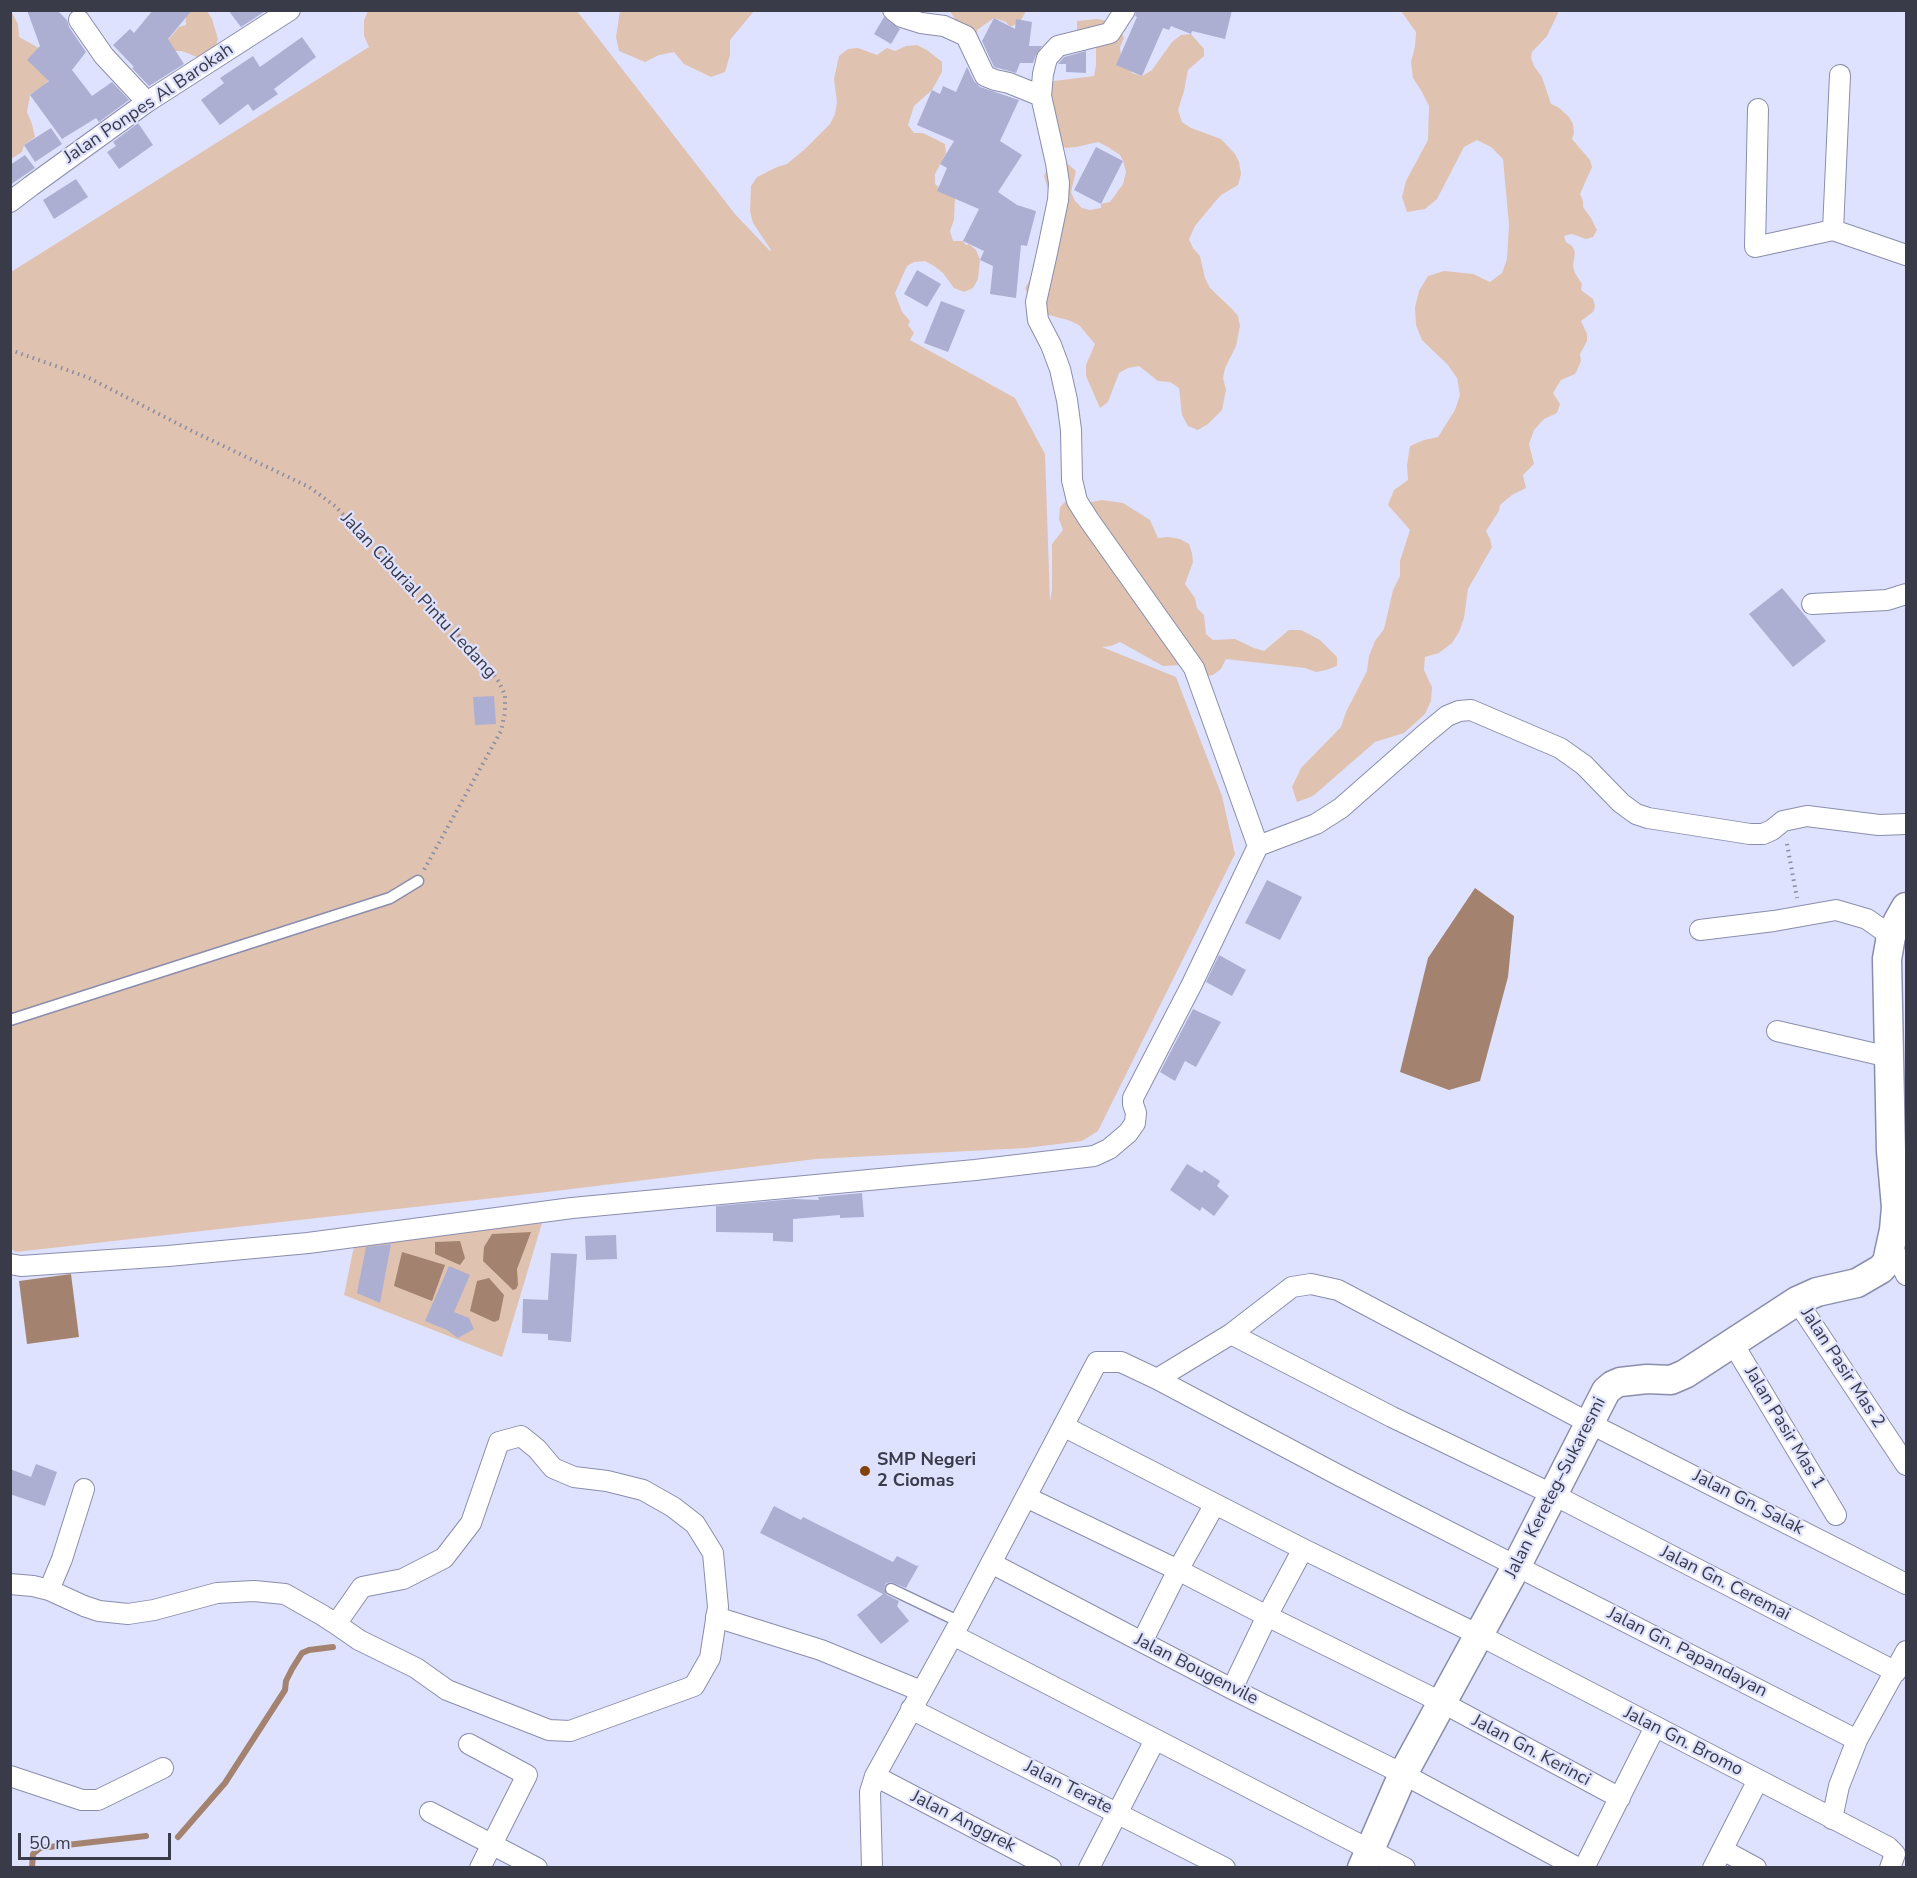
<!DOCTYPE html>
<html>
<head>
<meta charset="utf-8">
<style>
	body { margin:0 }
	#map { position:relative; width:1917px; height:1878px; overflow:hidden; background:#dfe2fe; font-family:"Nunito Sans",sans-serif }
	canvas { display:block }
	.frame { position:absolute; inset:0; border:12px solid #3a3b49; pointer-events:none }
	.scale { position:absolute; left:18px; top:1833px; width:153px; height:27px; box-sizing:border-box; border:3px solid #3a3b49; border-top:0; padding-left:8px; font-size:18px; line-height:21px; white-space:nowrap; color:#3a3b49; -webkit-text-stroke:4px #dfe2fe; paint-order:stroke }
</style>
</head>
<body>
<div id="map">
<canvas width="1917" height="1878"></canvas>
<div class="frame"></div>
<div class="scale">50 m</div>
</div>
<script>
const g = document.querySelector('canvas').getContext('2d');
g.lineJoin = 'round';
function fillPath(path, color) { g.fillStyle = color; g.fill(path, 'evenodd'); }
const poly = rows => new Path2D(rows.map(r => 'M' + r).join(''));
function trace(path, color, width, dash) { g.strokeStyle = color; g.lineWidth = width; g.lineCap = dash ? 'butt' : 'round'; g.setLineDash(dash || []); g.stroke(path); }
function label(font, color, halo, rows, align = 'center') {
  g.font = font + ' "Nunito Sans",sans-serif'; g.lineWidth = 4.5; g.setLineDash([]); g.textBaseline = 'middle'; g.strokeStyle = halo; g.fillStyle = color; for (const [text, x, y, turn = 0] of rows) {
    g.save(); g.translate(x, y); g.rotate((+turn || 0) * Math.PI / 180); g.textAlign = isNaN(turn) ? turn : align; if (halo) g.strokeText(text, 0, 0); g.fillText(text, 0, 0); g.restore();
  }
}
fillPath(poly([
	[11,11,18,24,19,37,46,52,53,76,43,86,30,95,27,112,32,124,35,137,24,145,22,152,11,159],
	[185,11,207,11,212,19,218,39,216,45,204,55,197,57,182,51,175,51,167,41,179,27,186,25],
	[368,11,577,11,735,214,770,251,771,250,753,223,750,211,751,186,757,177,777,167,787,164,805,149,830,124,835,114,837,102,834,79,839,56,848,49,858,48,877,55,887,48,895,51,906,46,917,45,927,50,942,62,942,72,932,90,914,106,908,125,914,133,923,133,945,144,946,153,935,174,935,184,951,197,955,196,954,220,950,231,953,241,963,241,966,245,969,244,976,250,980,260,978,279,973,288,964,292,954,288,943,273,934,266,925,261,914,262,907,266,895,293,902,312,910,321,908,325,914,333,910,340,1015,398,1045,454,1050,601,1052,590,1052,544,1063,530,1059,519,1060,507,1074,493,1082,500,1092,502,1102,500,1123,503,1150,520,1158,538,1168,537,1180,539,1189,544,1192,553,1193,562,1185,584,1195,598,1197,608,1204,615,1206,634,1213,640,1235,639,1254,648,1264,651,1289,630,1301,630,1320,640,1337,657,1337,666,1326,670,1316,672,1305,668,1226,659,1221,669,1213,675,1202,677,1184,665,1163,666,1120,642,1111,646,1102,647,1176,677,1222,796,1235,854,1098,1131,1082,1141,1026,1148,816,1159,547,1192,16,1252,11,1249,11,272,369,47,364,36,364,20],
	[620,11,620,10,754,11,730,40,730,55,725,72,711,77,684,64,674,52,659,55,645,62,619,51,616,37],
	[950,11,1026,11,1020,22,1010,27,1006,22,994,18,977,30,977,40,962,31],
	[1401,11,1559,11,1547,36,1532,52,1531,58,1534,66,1542,77,1551,104,1558,107,1569,117,1573,124,1574,133,1572,139,1590,160,1592,167,1580,194,1583,201,1583,207,1591,218,1597,230,1593,237,1586,239,1572,234,1564,236,1566,242,1572,246,1575,252,1573,266,1575,273,1582,284,1581,290,1593,299,1595,306,1593,312,1581,321,1587,334,1587,341,1580,354,1581,361,1578,368,1575,374,1561,380,1553,393,1560,404,1557,413,1544,419,1534,430,1529,444,1534,464,1523,475,1526,488,1512,495,1500,505,1499,511,1486,531,1490,539,1492,547,1468,589,1464,618,1459,632,1452,643,1439,653,1425,657,1424,670,1432,687,1431,701,1425,714,1404,733,1375,742,1313,796,1297,802,1292,787,1301,768,1341,727,1346,712,1367,671,1369,656,1375,641,1384,629,1393,590,1400,576,1400,561,1410,530,1388,505,1394,490,1408,480,1407,465,1410,446,1424,440,1438,437,1455,410,1460,395,1457,378,1448,365,1422,340,1416,325,1415,307,1419,291,1428,276,1444,271,1473,274,1490,282,1502,273,1507,259,1509,225,1503,159,1491,147,1477,140,1464,147,1437,199,1425,209,1407,212,1402,197,1406,181,1428,140,1429,106,1422,92,1413,78,1411,62,1415,47,1416,32],
	[1097,19,1108,21,1121,31,1124,38,1120,47,1121,57,1132,73,1142,76,1152,70,1172,42,1181,35,1191,34,1204,49,1204,56,1188,70,1184,91,1178,110,1182,122,1191,128,1221,139,1235,154,1239,162,1241,174,1238,185,1221,195,1214,203,1195,226,1189,239,1193,248,1200,256,1205,278,1210,288,1232,309,1238,316,1240,326,1236,346,1225,368,1223,378,1226,390,1222,410,1208,424,1198,430,1188,426,1182,415,1179,388,1170,382,1158,381,1139,366,1128,368,1119,373,1108,402,1100,408,1086,376,1086,365,1095,344,1079,325,1068,320,1045,314,1034,308,1025,288,1031,278,1040,269,1040,235,1045,224,1050,196,1044,176,1049,165,1059,160,1068,164,1076,171,1071,192,1075,201,1082,208,1090,210,1101,208,1101,204,1110,202,1123,184,1126,172,1123,161,1120,155,1108,147,1098,142,1076,147,1066,148,1056,143,1047,91,1054,81,1094,76,1096,65,1096,47,1077,39,1077,21],
	[542,1223,502,1357,344,1295,354,1246]
]), '#e0c2b0');
fillPath(poly([
	[1475,888,1514,916,1508,977,1480,1081,1449,1090,1400,1072,1428,958],
	[531,1232,517,1269,518,1285,516,1289,513,1290,483,1261,484,1247,492,1234],
	[460,1241,465,1258,460,1265,435,1254,435,1242],
	[402,1252,445,1265,432,1301,394,1286],
	[71,1274,79,1337,27,1344,19,1281],
	[489,1278,504,1295,499,1320,494,1322,470,1311,477,1281]
]), '#a38370');
trace(poly([
	[178,1837,225,1783,285,1690,286,1681,292,1669,302,1653,309,1650,333,1647],
	[32,1868,33,1854,40,1848,146,1836]
]), '#a38370', 6);
fillPath(poly([
	[27,10,57,10,67,20,69,27,86,52,72,70,92,96,112,82,129,100,99,122,96,118,62,139,30,95,49,81,27,60,40,46],
	[153,10,192,10,168,39,184,64,149,86,132,68,134,67,113,45,130,29,134,33],
	[228,10,267,10,241,27],
	[1137,10,1232,10,1225,39,1192,31,1191,34,1171,26,1169,30,1163,28,1142,76,1116,65,1137,17,1135,16],
	[884,17,900,29,891,44,874,34],
	[994,18,1015,29,1016,19,1032,22,1029,46,1042,46,1036,55,1033,63,1020,63,1016,73,994,67,982,41],
	[302,37,316,57,274,89,278,94,253,111,248,104,220,125,201,100,224,83,220,78,253,56,260,67],
	[1086,51,1086,73,1066,72,1066,64,1058,64,1064,57],
	[967,67,974,81,980,87,1019,100,1000,141,1022,155,998,192,1017,205,1036,211,1027,246,1021,245,1016,298,990,294,993,266,980,260,984,251,963,241,979,209,937,191,947,168,940,164,954,141,917,125,932,90,940,94,943,86,956,92],
	[138,123,153,145,119,169,107,152,116,146,113,142],
	[51,128,62,144,35,162,24,145],
	[1096,147,1123,161,1101,204,1074,190],
	[25,155,35,168,10,185,10,165],
	[76,179,88,197,54,219,43,200],
	[917,270,941,284,927,307,904,294],
	[941,301,965,310,948,352,924,343],
	[1782,588,1826,641,1793,667,1749,614],
	[494,696,496,724,475,725,473,697],
	[1267,880,1302,897,1280,940,1245,923],
	[1219,955,1246,970,1232,996,1206,982],
	[1193,1009,1221,1022,1196,1067,1185,1061,1175,1081,1160,1072],
	[1187,1164,1202,1173,1204,1170,1220,1181,1217,1186,1229,1196,1214,1216,1202,1207,1200,1211,1170,1190],
	[862,1193,864,1217,840,1218,840,1215,793,1219,793,1242,773,1241,773,1233,716,1232,716,1206,793,1199,819,1200,818,1197],
	[616,1235,617,1259,586,1260,585,1236],
	[391,1244,380,1303,357,1293,366,1247],
	[551,1253,577,1254,571,1342,548,1340,548,1334,522,1333,523,1299,548,1300],
	[449,1266,470,1275,454,1312,469,1318,474,1329,458,1338,447,1330,425,1321],
	[36,1464,57,1472,45,1506,10,1494,10,1469,31,1477],
	[774,1506,801,1520,803,1517,893,1562,897,1556,917,1566,919,1565,906,1588,891,1582,886,1583,884,1589,887,1595,899,1601,897,1606,909,1621,881,1644,857,1615,883,1594,760,1533]
]), '#acafd1');
const lane = poly([
	[10,1020,390,898,418,881],
	[891,1589,960,1622]
]);
const street = poly([
	[893,10,902,17,921,23,944,26,966,36,985,76,995,80,1009,83,1041,96],
	[79,20,104,56,147,102],
	[1758,109,1755,247,1833,230,1906,255],
	[10,202,31,186,147,102,290,10],
	[1833,230,1840,75],
	[1812,604,1887,600,1906,594],
	[1258,846,1316,824,1341,808,1424,735,1447,716,1459,711,1471,710,1560,748,1584,765,1621,803,1636,814,1648,818,1750,834,1763,834,1772,830,1783,821,1807,816,1879,825,1906,824],
	[1700,930,1774,921,1836,910,1867,919,1891,936],
	[1777,1031,1889,1057],
	[1891,1244,1906,1275],
	[10,1264,21,1266,168,1256,308,1243,572,1208,975,1170,1094,1156,1109,1149,1128,1133,1135,1123,1136,1113,1133,1104,1133,1098,1192,984,1258,846,1194,668,1089,520,1077,501,1072,480,1071,430,1067,400,1060,369,1051,345,1038,320,1036,302,1047,253,1058,200,1059,183,1056,163,1041,96,1043,74,1047,58,1058,46,1110,33,1125,10],
	[1797,1301,1906,1465],
	[1231,1334,1392,1417,1554,1495,1896,1672],
	[1732,1342,1836,1515],
	[1157,1379,1231,1334,1292,1287,1311,1284,1338,1290,1589,1423,1906,1584],
	[1063,1426,1303,1549,1479,1635,1888,1847,1895,1854,1890,1868],
	[1026,1497,1178,1570,1267,1616,1443,1703,1620,1798],
	[991,1563,1232,1689,1403,1774,1578,1868],
	[10,1584,33,1586,49,1590,84,1606,99,1611,128,1614,154,1610,217,1593,254,1591,285,1594,322,1615,336,1624,359,1640,416,1668,447,1690,549,1730,570,1731,694,1686,710,1658,718,1607,713,1553,695,1524,673,1507,643,1490,607,1481,574,1477,553,1468,537,1449,521,1436,499,1442,471,1523,444,1558,403,1579,362,1587,336,1624],
	[49,1590,62,1559,84,1489],
	[716,1617,821,1650,921,1691],
	[953,1635,1405,1868],
	[1142,1642,1178,1570,1215,1504],
	[1232,1689,1267,1616,1303,1549],
	[911,1709,1225,1868],
	[469,1744,527,1775,480,1868],
	[10,1776,82,1800,98,1800,163,1768],
	[875,1776,1051,1868],
	[430,1812,537,1868],
	[1832,1819,1839,1786,1857,1740,1906,1651],
	[1723,1850,1756,1868],
	[872,1868,870,1792,875,1776,960,1622,1097,1362,1121,1362,1157,1379,1340,1476,1857,1740],
	[1089,1868,1155,1740],
	[1584,1868,1655,1727],
	[1713,1868,1758,1780]
]);
const secondary = poly([
	[1362,1868,1403,1774,1517,1565,1606,1391,1613,1385,1620,1382,1647,1379,1671,1380,1685,1374,1797,1301,1817,1292,1857,1283,1881,1269,1887,1262,1894,1230,1896,1207,1891,1151,1887,959,1891,936,1898,921,1906,907]
]);
trace(lane, '#8a8dae', 13);
trace(street, '#8a8dae', 22);
trace(secondary, '#8a8dae', 31);
trace(poly([
	[10,350,87,377,192,431,309,487,335,506,485,663,499,682,505,695,505,712,501,731,424,870],
	[1787,844,1797,898]
]), '#8a8ca0', 4, [1.5, 4.5]);
trace(lane, '#fff', 10);
trace(street, '#fff', 20);
trace(secondary, '#fff', 28);
for (const [x, y, r, color] of [
	[865,1471,6,"#82410b"]
]) { const dot = new Path2D(); dot.arc(x, y, r, 0, 2 * Math.PI); g.fillStyle = color; g.fill(dot); trace(dot, '#dfe2fe', 2); }
label('18px', '#3a3b49', '#dfe2fe', [
	["Jalan Ponpes Al Barokah",149,104,-34],
	["Jalan Ciburial Pintu Ledang",418,596,47],
	["Jalan Pasir Mas 2",1842,1368,57],
	["Jalan Pasir Mas 1",1784,1428,59],
	["Jalan Kereteg–Sukaresmi",1556,1488,-63],
	["Jalan Gn. Salak",1748,1503,27],
	["Jalan Gn. Ceremai",1725,1584,27],
	["Jalan Gn. Papandayan",1687,1653,27],
	["Jalan Bougenvile",1196,1670,27],
	["Jalan Gn. Bromo",1683,1742,27],
	["Jalan Gn. Kerinci",1531,1751,28],
	["Jalan Terate",1068,1788,27],
	["Jalan Anggrek",963,1822,27]
]);
label('bold 18px', '#3a3b49', '#dfe2fe', [
	["SMP Negeri",877,1461],
	["2 Ciomas",877,1482]
], 'left');
</script>
</body>
</html>
